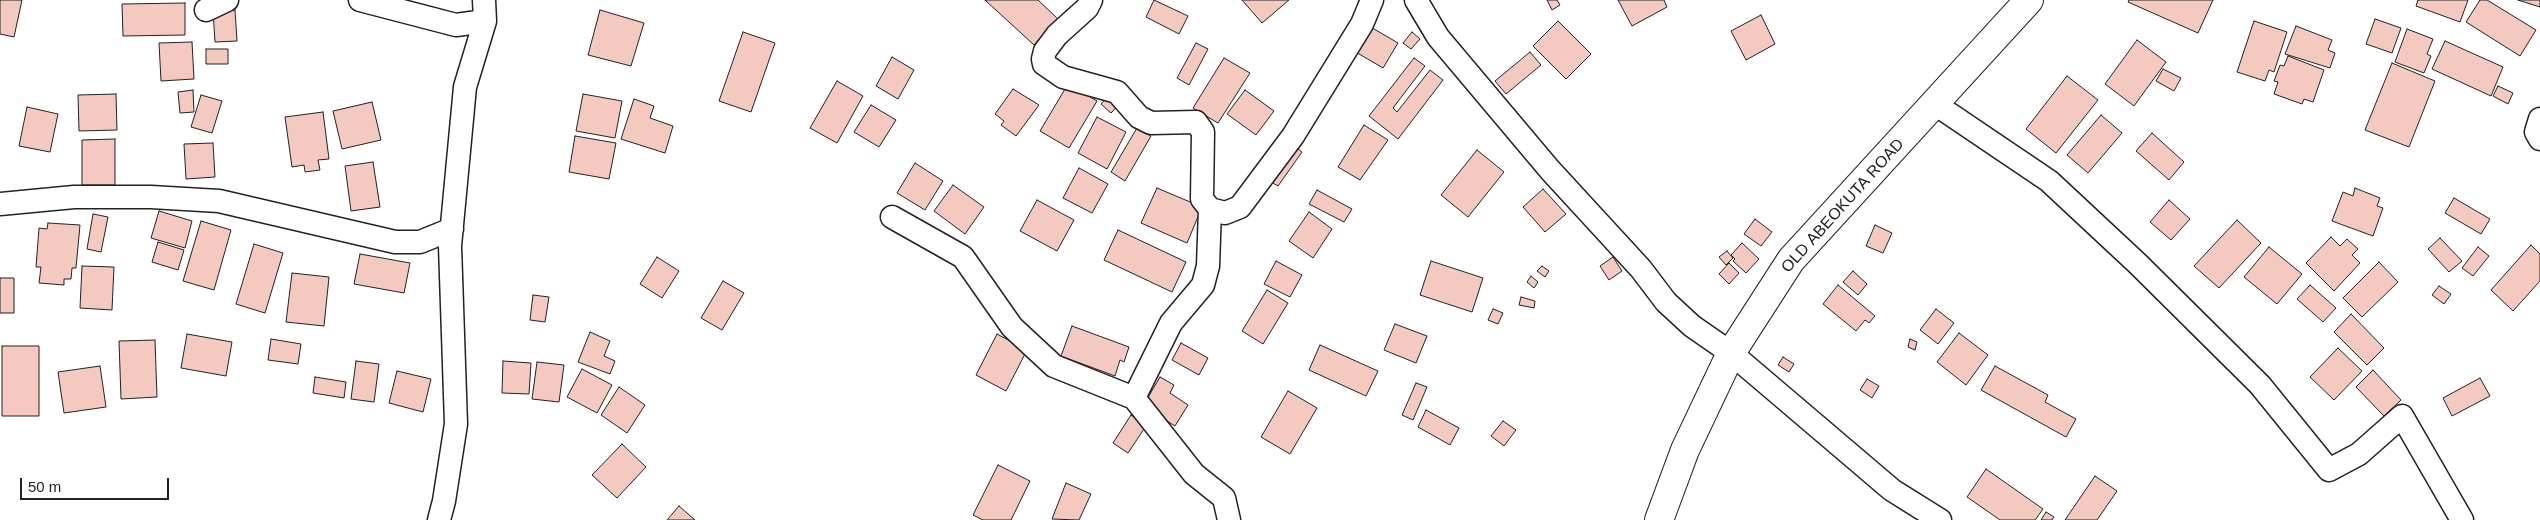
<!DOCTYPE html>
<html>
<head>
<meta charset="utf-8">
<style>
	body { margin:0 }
	#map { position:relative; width:2540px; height:520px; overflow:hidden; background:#fff; font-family:Helvetica,sans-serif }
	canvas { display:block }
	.scale { position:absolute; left:20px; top:478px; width:149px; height:22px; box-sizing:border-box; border:2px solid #222; border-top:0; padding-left:6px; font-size:15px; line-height:18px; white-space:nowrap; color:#222; -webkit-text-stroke:4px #fff; paint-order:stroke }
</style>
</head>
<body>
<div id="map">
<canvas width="2540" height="520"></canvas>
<div class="scale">50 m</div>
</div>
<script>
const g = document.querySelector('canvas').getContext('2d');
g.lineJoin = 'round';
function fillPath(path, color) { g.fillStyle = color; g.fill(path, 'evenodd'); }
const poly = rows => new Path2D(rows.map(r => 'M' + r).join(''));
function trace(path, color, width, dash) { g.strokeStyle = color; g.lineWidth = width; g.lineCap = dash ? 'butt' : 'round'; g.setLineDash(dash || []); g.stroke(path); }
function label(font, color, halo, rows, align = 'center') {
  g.font = font + ' Helvetica,sans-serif'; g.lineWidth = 4; g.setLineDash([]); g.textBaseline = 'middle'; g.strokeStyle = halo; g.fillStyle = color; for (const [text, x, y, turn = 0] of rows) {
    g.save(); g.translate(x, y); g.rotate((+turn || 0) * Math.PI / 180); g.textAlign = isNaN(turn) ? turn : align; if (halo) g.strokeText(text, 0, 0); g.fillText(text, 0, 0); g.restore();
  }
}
const building = poly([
	[0,0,22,0,14,37,0,34,0,0],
	[985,0,1038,0,1058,19,1034,45,985,0],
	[1154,0,1188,16,1179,34,1146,17,1154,0],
	[1242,0,1289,0,1262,23,1242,0],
	[1547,0,1557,0,1560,5,1552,10,1547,0],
	[1618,0,1664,0,1667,7,1632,26,1618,0],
	[2129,0,2213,0,2198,33,2128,2,2129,0],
	[2418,0,2468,0,2460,22,2416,6,2418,0],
	[2480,0,2487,0,2536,30,2520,56,2466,22,2480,0],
	[2518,0,2540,0,2540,7,2518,0],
	[185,3,185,35,123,36,122,4,185,3],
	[235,10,237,41,215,42,213,11,235,10],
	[600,10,644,23,631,66,588,55,600,10],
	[1761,15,1775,44,1746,60,1731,31,1761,15],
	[2375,19,2401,28,2392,53,2366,44,2375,19],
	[1558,21,1591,54,1566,79,1533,46,1558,21],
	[2254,21,2287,32,2274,72,2269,70,2265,81,2237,72,2254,21],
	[1369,26,1398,43,1383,68,1354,51,1369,26],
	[2296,26,2332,40,2328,50,2335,53,2330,68,2285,54,2296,26],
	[2407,29,2433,39,2427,54,2431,56,2424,73,2395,62,2407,29],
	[743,32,775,43,751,112,719,101,743,32],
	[1412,32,1420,39,1411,49,1403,43,1412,32],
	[2137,40,2166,62,2134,106,2105,84,2137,40],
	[2445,41,2503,67,2491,96,2432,69,2445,41],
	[192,42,194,79,161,81,159,43,192,42],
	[1196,43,1208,49,1189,85,1177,78,1196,43],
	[206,49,228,49,228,64,206,64,206,49],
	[1530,52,1541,65,1506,94,1495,81,1530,52],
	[2288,56,2324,70,2313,102,2304,99,2302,104,2274,94,2278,82,2274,81,2280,65,2284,66,2288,56],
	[892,57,914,70,898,99,876,86,892,57],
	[1224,58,1250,73,1218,123,1193,108,1224,58],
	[1414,58,1425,66,1393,108,1397,112,1430,70,1443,80,1398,139,1369,116,1414,58],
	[2392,63,2435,81,2409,147,2365,130,2392,63],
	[2163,69,2181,78,2174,91,2156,81,2163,69],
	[2067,76,2098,100,2056,153,2026,129,2067,76],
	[837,81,863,96,837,143,810,128,837,81],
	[1068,84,1097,101,1069,148,1040,131,1068,84],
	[2498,86,2513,93,2508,104,2493,96,2498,86],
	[1013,89,1039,105,1016,136,1001,125,1004,121,995,114,1013,89],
	[193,90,194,112,180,113,178,92,193,90],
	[1245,90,1274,111,1256,135,1227,114,1245,90],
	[1111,93,1121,102,1111,113,1101,104,1111,93],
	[116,94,117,130,79,131,78,95,116,94],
	[583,94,622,101,615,138,576,131,583,94],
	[201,95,222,101,212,133,191,127,201,95],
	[634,99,654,106,650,118,673,126,665,153,621,139,634,99],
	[372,102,381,140,342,149,333,111,372,102],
	[871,105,896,120,879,147,854,132,871,105],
	[27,107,58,114,50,152,19,146,27,107],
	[323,112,329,159,318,160,320,170,305,172,304,165,292,167,285,117,323,112],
	[2101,115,2122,133,2088,173,2067,155,2101,115],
	[1097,117,1126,132,1107,169,1078,153,1097,117],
	[1364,125,1388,140,1360,180,1338,167,1364,125],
	[1137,128,1151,136,1125,181,1111,172,1137,128],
	[2152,133,2184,162,2169,180,2136,151,2152,133],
	[575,136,616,143,609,179,569,172,575,136],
	[115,139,115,185,82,185,82,140,115,139],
	[213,143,215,177,186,179,184,144,213,143],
	[1290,143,1302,152,1278,186,1266,179,1290,143],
	[1477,150,1504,172,1468,217,1441,195,1477,150],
	[373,162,380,207,351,211,345,166,373,162],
	[915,163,943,181,925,210,897,193,915,163],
	[1079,168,1108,184,1092,213,1063,198,1079,168],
	[953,185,984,207,965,234,934,211,953,185],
	[1157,188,1202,207,1187,243,1141,223,1157,188],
	[2355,188,2380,198,2377,206,2383,208,2373,236,2332,221,2343,192,2353,196,2355,188],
	[1543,189,1566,214,1545,232,1523,207,1543,189],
	[1317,190,1352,209,1344,222,1309,204,1317,190],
	[2454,198,2490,219,2481,234,2445,213,2454,198],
	[1037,200,1074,220,1057,251,1020,231,1037,200],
	[2169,200,2190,219,2171,240,2150,222,2169,200],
	[159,211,192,221,185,248,151,238,159,211],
	[1309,212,1332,229,1313,258,1289,241,1309,212],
	[93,214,108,217,101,252,87,249,93,214],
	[1755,219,1772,232,1761,246,1744,234,1755,219],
	[2237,220,2261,243,2219,288,2194,266,2237,220],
	[201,221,231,230,214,290,183,281,201,221],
	[48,223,80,225,76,268,72,268,71,279,64,279,64,285,39,283,41,267,36,267,39,228,47,229,48,223],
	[1875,225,1892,233,1883,253,1866,246,1875,225],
	[1118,230,1186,262,1172,292,1104,260,1118,230],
	[2331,237,2340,246,2347,239,2358,249,2352,255,2360,263,2334,291,2306,263,2331,237],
	[2440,238,2462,261,2449,272,2428,249,2440,238],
	[158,242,184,250,178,270,152,262,158,242],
	[1742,243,1759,259,1746,273,1733,261,1735,259,1731,255,1742,243],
	[254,244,283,253,265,313,236,304,254,244],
	[2531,245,2540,254,2540,281,2513,311,2491,290,2531,245],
	[2269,247,2302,274,2277,304,2244,277,2269,247],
	[2478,247,2489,256,2473,276,2462,268,2478,247],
	[1727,251,1733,258,1726,265,1719,257,1727,251],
	[360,254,410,263,404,293,354,284,360,254],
	[657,257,679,271,662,298,640,284,657,257],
	[1613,257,1622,271,1609,280,1600,266,1613,257],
	[1276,261,1302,275,1290,297,1264,284,1276,261],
	[1431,261,1483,278,1472,312,1420,295,1431,261],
	[2379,262,2398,282,2362,317,2343,298,2379,262],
	[1729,263,1739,273,1729,284,1719,274,1729,263],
	[82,266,114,267,112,310,80,308,82,266],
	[1542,266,1549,271,1545,277,1537,271,1542,266],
	[1853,271,1867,284,1858,295,1843,282,1853,271],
	[292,273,329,277,324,326,286,322,292,273],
	[1531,276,1538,282,1534,288,1527,282,1531,276],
	[0,278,14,278,14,313,0,313,0,278],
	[723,281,744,293,722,330,701,318,723,281],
	[1838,285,1875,316,1869,323,1865,320,1856,331,1823,304,1838,285],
	[2310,285,2336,308,2323,322,2297,299,2310,285],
	[2439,286,2451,294,2444,304,2432,295,2439,286],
	[1267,290,1288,303,1263,344,1242,331,1267,290],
	[533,295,549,297,545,322,530,320,533,295],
	[1521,297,1535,301,1534,308,1519,305,1521,297],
	[1493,309,1503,313,1498,324,1488,320,1493,309],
	[1936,309,1954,323,1938,344,1920,330,1936,309],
	[2351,314,2384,348,2367,365,2334,332,2351,314],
	[1395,324,1427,336,1416,363,1384,350,1395,324],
	[1072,326,1129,347,1124,362,1120,360,1115,376,1061,356,1072,326],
	[590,332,610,341,604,356,615,361,610,374,578,362,590,332],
	[1959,333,1988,355,1966,385,1937,362,1959,333],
	[187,334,232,342,226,376,181,368,187,334],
	[997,334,1027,350,1006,391,976,375,997,334],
	[271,339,301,344,298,364,268,360,271,339],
	[1910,339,1917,342,1915,350,1908,347,1910,339],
	[155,340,157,397,121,399,119,341,155,340],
	[1181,343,1208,358,1199,375,1172,360,1181,343],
	[1320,345,1378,371,1366,396,1309,370,1320,345],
	[2,346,39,346,39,416,2,416,2,346],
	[2338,348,2362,371,2334,400,2310,377,2338,348],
	[1783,357,1794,364,1789,372,1778,365,1783,357],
	[356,361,379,364,374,402,351,399,356,361],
	[503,361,531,363,529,394,502,393,503,361],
	[537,362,564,365,559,402,532,399,537,362],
	[100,366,106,407,64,413,58,372,100,366],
	[1995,366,2048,395,2045,402,2076,419,2066,437,1981,390,1995,366],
	[582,369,612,385,597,413,567,397,582,369],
	[2373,370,2401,400,2384,416,2356,387,2373,370],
	[397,371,431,379,423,412,389,403,397,371],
	[315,377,346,382,344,398,313,393,315,377],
	[1160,377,1174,385,1170,393,1188,405,1175,426,1143,406,1160,377],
	[2480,378,2490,396,2452,416,2443,398,2480,378],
	[1867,379,1879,386,1872,398,1860,390,1867,379],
	[1416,383,1427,387,1413,420,1402,415,1416,383],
	[619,387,645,405,627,433,601,415,619,387],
	[1288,391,1317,408,1290,454,1261,437,1288,391],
	[1426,410,1459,428,1450,445,1418,427,1426,410],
	[1131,415,1146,426,1128,453,1113,443,1131,415],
	[1503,421,1516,430,1504,446,1491,436,1503,421],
	[622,444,646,467,617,498,592,475,622,444],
	[998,465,1030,481,1011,520,983,520,973,515,998,465],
	[1986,469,2043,509,2035,520,2000,520,1967,497,1986,469],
	[2095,476,2117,491,2097,520,2065,520,2095,476],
	[1066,483,1091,494,1079,520,1052,519,1066,483],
	[679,506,695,520,667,520,679,506],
	[2046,512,2054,517,2052,520,2041,520,2046,512]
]);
fillPath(building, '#f3c9c0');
trace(building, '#222', 1);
const minor = poly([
	[360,0,456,25,485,21],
	[1416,0,1438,37,1550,170,1641,269,1666,302,1692,326,1731,353,1892,490,1940,520],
	[206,10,227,0],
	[1935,104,2049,181,2138,264,2260,385,2329,470,2359,454,2402,416,2462,520],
	[2540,119,2536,132,2540,139],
	[0,204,74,197,151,197,219,201,395,242,420,242,452,229],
	[1210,209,1225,213,1240,207,1293,136,1362,24,1372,0],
	[892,217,963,257,1012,327,1054,366,1134,398,1171,323,1203,285,1208,266,1210,209,1202,199,1203,132,1196,122,1151,123,1139,117,1117,92,1063,77,1044,64,1043,59,1045,51,1057,35,1087,8,1091,0],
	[1134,398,1194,474,1224,498,1229,520],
	[439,520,444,501,456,424,450,246,465,87,485,21,484,0]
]);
const highway = poly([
	[1659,520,1685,450,1731,353,1791,260,2029,0]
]);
trace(minor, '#222', 25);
trace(highway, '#222', 30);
trace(minor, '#fff', 22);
trace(highway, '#fff', 28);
label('16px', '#222', '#fff', [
	["OLD ABEOKUTA ROAD",1843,206,-48]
]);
</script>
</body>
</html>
